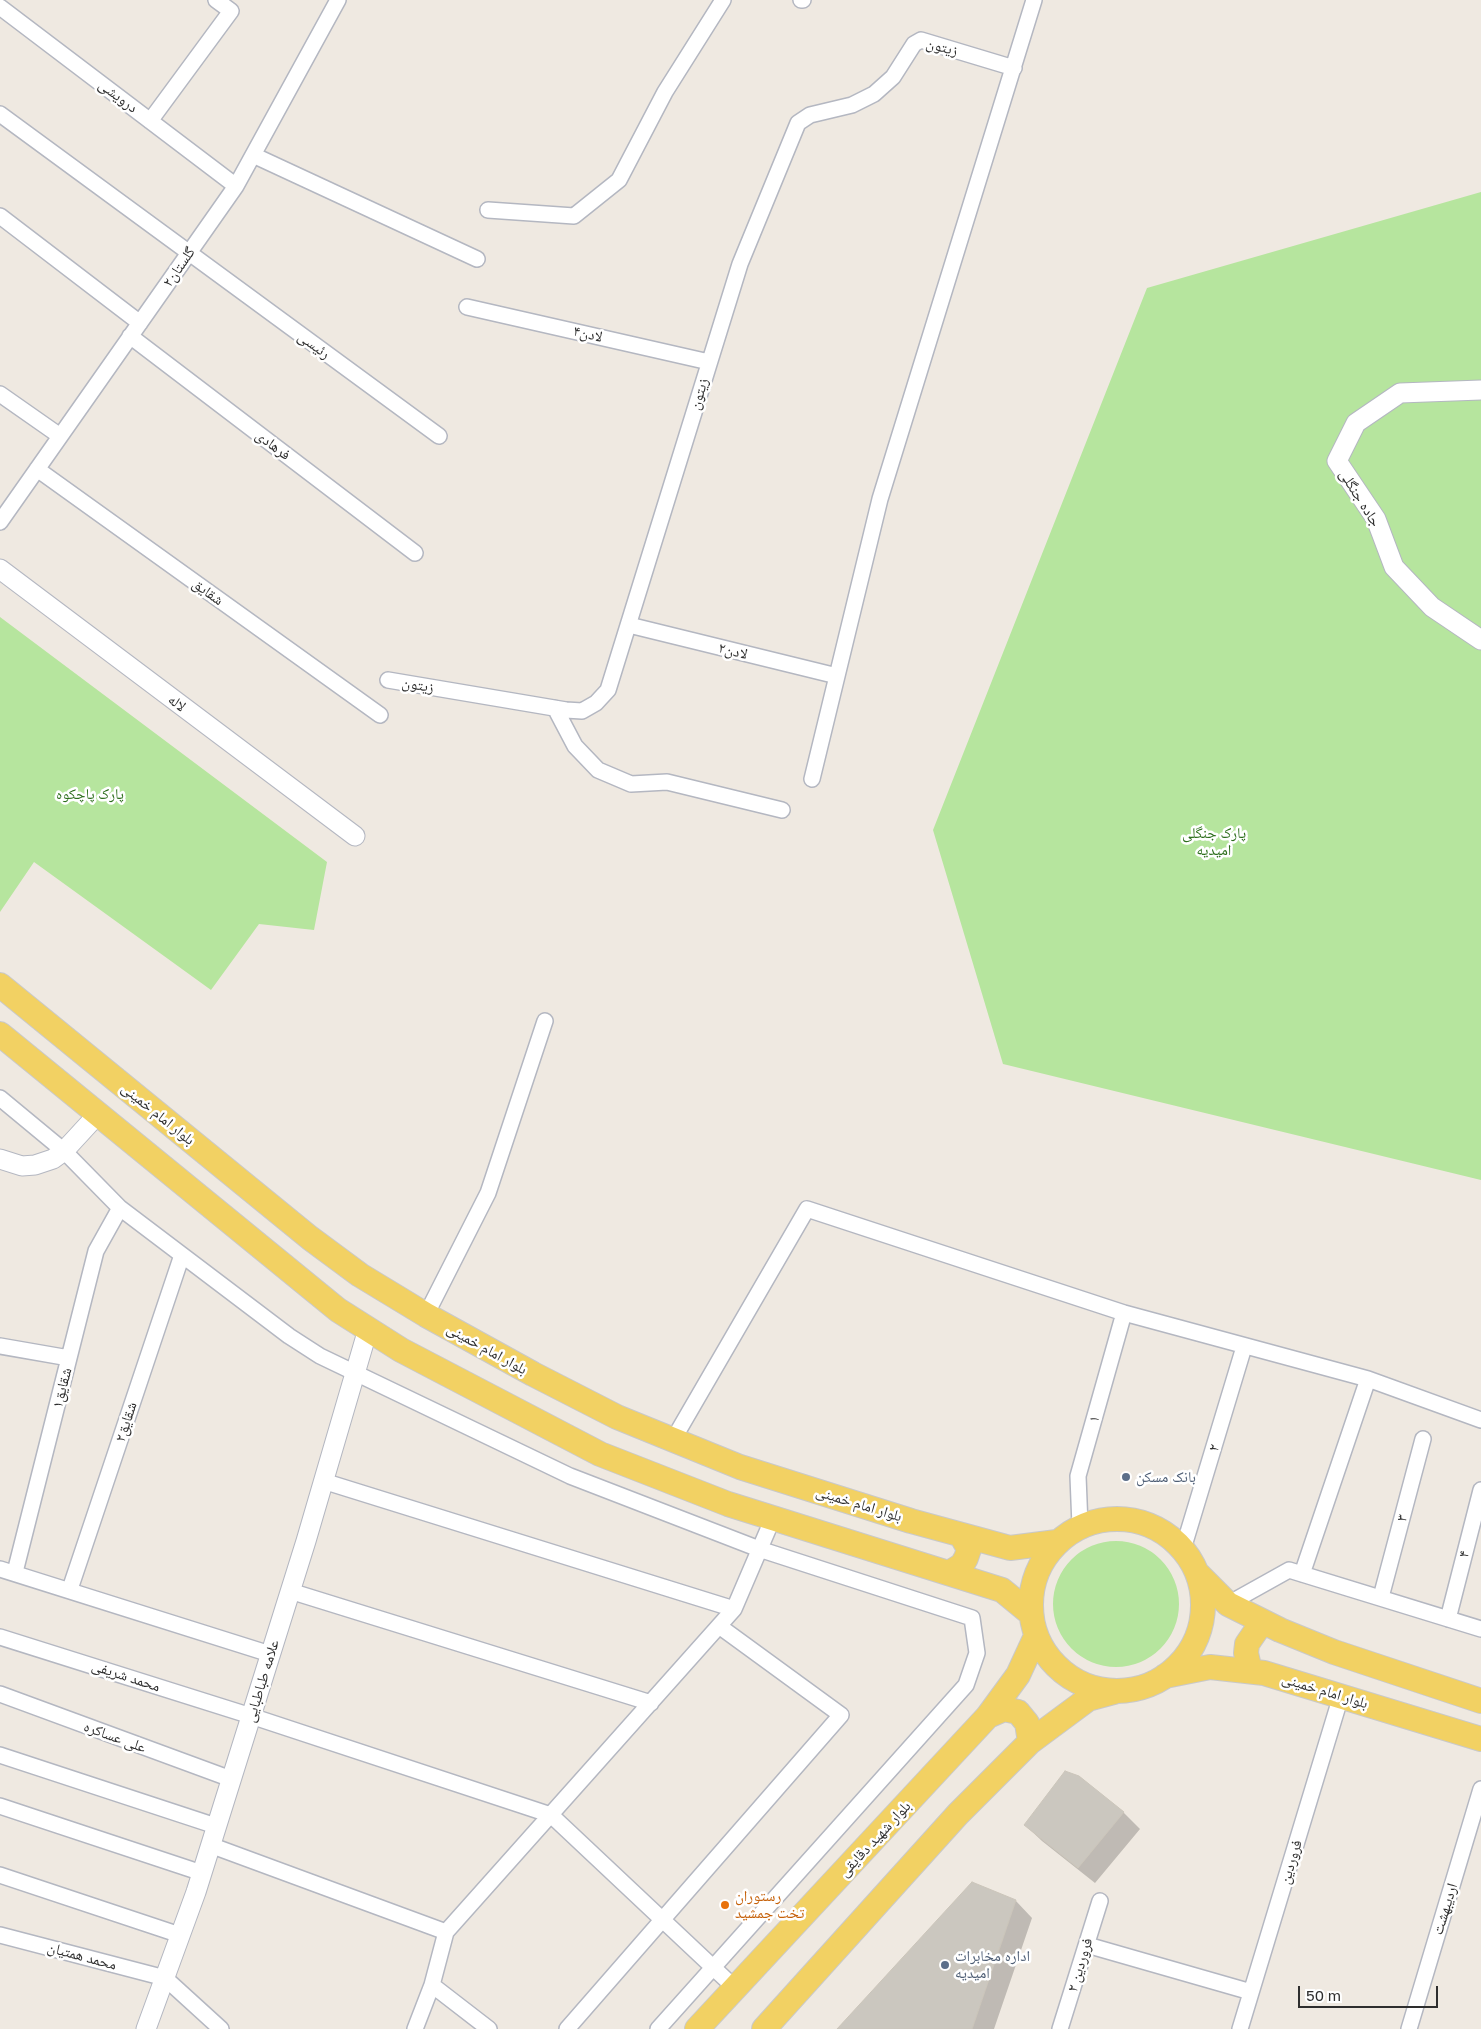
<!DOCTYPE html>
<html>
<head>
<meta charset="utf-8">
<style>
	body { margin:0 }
	#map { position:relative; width:1481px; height:2029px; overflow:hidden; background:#efe9e1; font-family:"Golos Text",sans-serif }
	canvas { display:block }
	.scale { position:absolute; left:1298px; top:1986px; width:140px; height:22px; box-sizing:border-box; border:2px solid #2e2e2e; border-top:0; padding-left:6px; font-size:15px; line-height:18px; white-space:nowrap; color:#2e2e2e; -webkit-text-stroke:4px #fff; paint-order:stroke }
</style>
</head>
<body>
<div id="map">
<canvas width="1481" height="2029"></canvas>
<div class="scale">50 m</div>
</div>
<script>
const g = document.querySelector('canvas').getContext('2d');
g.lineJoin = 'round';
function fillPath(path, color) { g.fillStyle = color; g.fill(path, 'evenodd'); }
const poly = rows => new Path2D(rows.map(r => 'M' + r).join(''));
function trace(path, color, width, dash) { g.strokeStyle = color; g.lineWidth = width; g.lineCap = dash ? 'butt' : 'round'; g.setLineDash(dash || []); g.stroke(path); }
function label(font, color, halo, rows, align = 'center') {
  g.font = font + ' "Golos Text","Noto Naskh Arabic",sans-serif'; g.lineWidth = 5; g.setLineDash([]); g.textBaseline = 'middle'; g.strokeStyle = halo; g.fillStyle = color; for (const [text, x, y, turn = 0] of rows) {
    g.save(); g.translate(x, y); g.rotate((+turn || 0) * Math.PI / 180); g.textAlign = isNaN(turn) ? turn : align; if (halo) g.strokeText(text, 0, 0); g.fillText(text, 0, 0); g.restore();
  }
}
fillPath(poly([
	[1481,192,1481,1180,1003,1064,933,830,1147,288],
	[0,617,327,862,314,930,259,924,211,990,34,862,0,912],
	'1053 1604a63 63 0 1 1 126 0a63 63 0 1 1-126 0Z'
]), '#b6e59e');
fillPath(poly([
	[1123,1812,1140,1829,1095,1883,1042,1841,1025,1825],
	[972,1883,1016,1901,1032,1918,994,2029,839,2029]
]), '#0003');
const building = poly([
	[1065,1771,1079,1776,1124,1812,1078,1868,1024,1825,1065,1771],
	[972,1882,1016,1900,972,2029,837,2029,972,1882]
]);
fillPath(building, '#cbc7bf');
trace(building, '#cbc5ba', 1);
const minor = poly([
	[801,0,803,0],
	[0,7,236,186],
	[0,114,439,436],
	[150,121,231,11,216,0],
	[253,155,477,259],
	[488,210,574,216,619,180,665,92,723,0],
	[0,216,140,323],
	[467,307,709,362],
	[130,336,415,553],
	[0,394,60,436],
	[37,469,380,715],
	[0,522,236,186,338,0],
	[629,625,837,676],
	[388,680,566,710,582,711,596,703,608,690,740,264,798,123,810,115,852,105,874,94,893,77,914,44,921,40,1014,68],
	[555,708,575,746,598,770,631,784,667,782,782,810],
	[812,779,880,499,1034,0],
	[0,1098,64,1151,120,1208,289,1336,320,1356,570,1476,759,1549,972,1618,977,1653,966,1685,658,2029],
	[426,1315,488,1193,545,1021],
	[0,1346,69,1358],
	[673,1440,807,1209,1124,1313,1368,1379,1481,1420],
	[323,1481,734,1609],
	[1080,1526,1078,1476,1124,1313],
	[1183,1549,1244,1347],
	[0,1569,270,1654],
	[15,1572,96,1251,120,1208],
	[1302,1574,1368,1379],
	[70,1589,182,1255],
	[290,1591,651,1703],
	[1381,1597,1423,1439],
	[1228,1604,1289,1570,1481,1629],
	[1448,1619,1481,1490],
	[0,1637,251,1716,551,1815,735,1988],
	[0,1694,231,1779],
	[0,1755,216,1826],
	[0,1806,202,1873],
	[210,1845,446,1932],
	[0,1875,180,1935],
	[0,1935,165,1978,221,2029],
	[1087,1945,1251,1992],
	[432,1985,489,2029],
	[415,2029,432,1985,446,1932,734,1609,773,1518],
	[567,2029,841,1715,719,1626],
	[1060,2029,1100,1901],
	[1240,2029,1341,1696],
	[1409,2029,1481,1789]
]);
const tertiary = poly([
	[1481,390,1400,393,1356,423,1337,461,1376,519,1394,567,1432,607,1481,640],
	[0,569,355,836],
	[0,1159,22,1166,35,1165,53,1159,64,1151,98,1114],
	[146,2029,196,1892,306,1541,368,1329]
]);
const primary = poly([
	[0,985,310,1238,360,1275,426,1315,533,1374,617,1417,740,1467,911,1521,1010,1548,1057,1542],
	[0,1034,338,1310,401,1350,600,1454,728,1504,1002,1590,1030,1613],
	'1031 1605a86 86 0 1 1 172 0a86 86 0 1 1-172 0Z',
	[949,1573,962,1565,966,1558,969,1549,961,1535],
	[1198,1574,1228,1604,1280,1630,1334,1652,1481,1701],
	[1250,1671,1246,1653,1247,1644,1258,1628,1266,1623],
	[1165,1676,1210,1667,1264,1673,1481,1739],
	[988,1716,1004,1709,1018,1712,1027,1723,1030,1742],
	[697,2029,988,1716,1018,1675,1036,1636],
	[764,2029,958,1814,1030,1742,1088,1699,1114,1692]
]);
trace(minor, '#b4b7c1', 18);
trace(tertiary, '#b4b7c1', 21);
trace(primary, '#c9c9c9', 26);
trace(minor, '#fff', 15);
trace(tertiary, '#fff', 19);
trace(primary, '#f2d163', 24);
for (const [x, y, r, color] of [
	[1126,1477,5,"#5c6f8a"],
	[725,1905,5,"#e8710a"],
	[945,1965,5,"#5c6f8a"]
]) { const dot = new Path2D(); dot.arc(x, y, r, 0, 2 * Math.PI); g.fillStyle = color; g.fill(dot); trace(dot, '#fff', 2); }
label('15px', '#2e2e2e', '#fff', [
	["زیتون",942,47,15],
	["درویشی",118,96,37],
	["گلستان۲",179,267,-55],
	["لادن۴",588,334,13],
	["رئیسی",314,345,36],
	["زیتون",699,394,-73],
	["فرهادی",273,445,37],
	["جاده جنگلی",1360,498,58],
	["شقایق",208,592,36],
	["لادن۲",733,651,14],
	["زیتون",418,685,10],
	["لاله",177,703,37],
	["بلوار امام خمینی",158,1114,39],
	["بلوار امام خمینی",487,1349,29],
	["شقایق۱",62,1388,-76],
	["۱",1094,1419,-74],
	["شقایق۲",126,1422,-72],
	["۲",1214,1448,-73],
	["بلوار امام خمینی",859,1504,17],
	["۳",1402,1518,-75],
	["۴",1464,1554,-76],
	["محمد شریفی",126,1676,18],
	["علامه طباطبایی",262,1681,-73],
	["بلوار امام خمینی",1325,1691,17],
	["علی عساکره",115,1737,20],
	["بلوار شهید دقایقی",875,1839,-47],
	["فروردین",1291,1862,-73],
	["اردیبهشت",1445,1909,-73],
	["محمد همتیان",82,1956,15],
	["فروردین ۲",1080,1965,-73]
]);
label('15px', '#2c6e1b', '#fff', [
	["پارک پاچکوه",90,794],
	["پارک جنگلی",1214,833],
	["امیدیه",1214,850]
]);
label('15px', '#4e5e75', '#fff', [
	["بانک مسکن",1136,1477],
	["اداره مخابرات",955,1956],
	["امیدیه",955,1973]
], 'left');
label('15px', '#c56008', '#fff', [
	["رستوران",735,1896],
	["تخت جمشید",735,1913]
], 'left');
</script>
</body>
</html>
